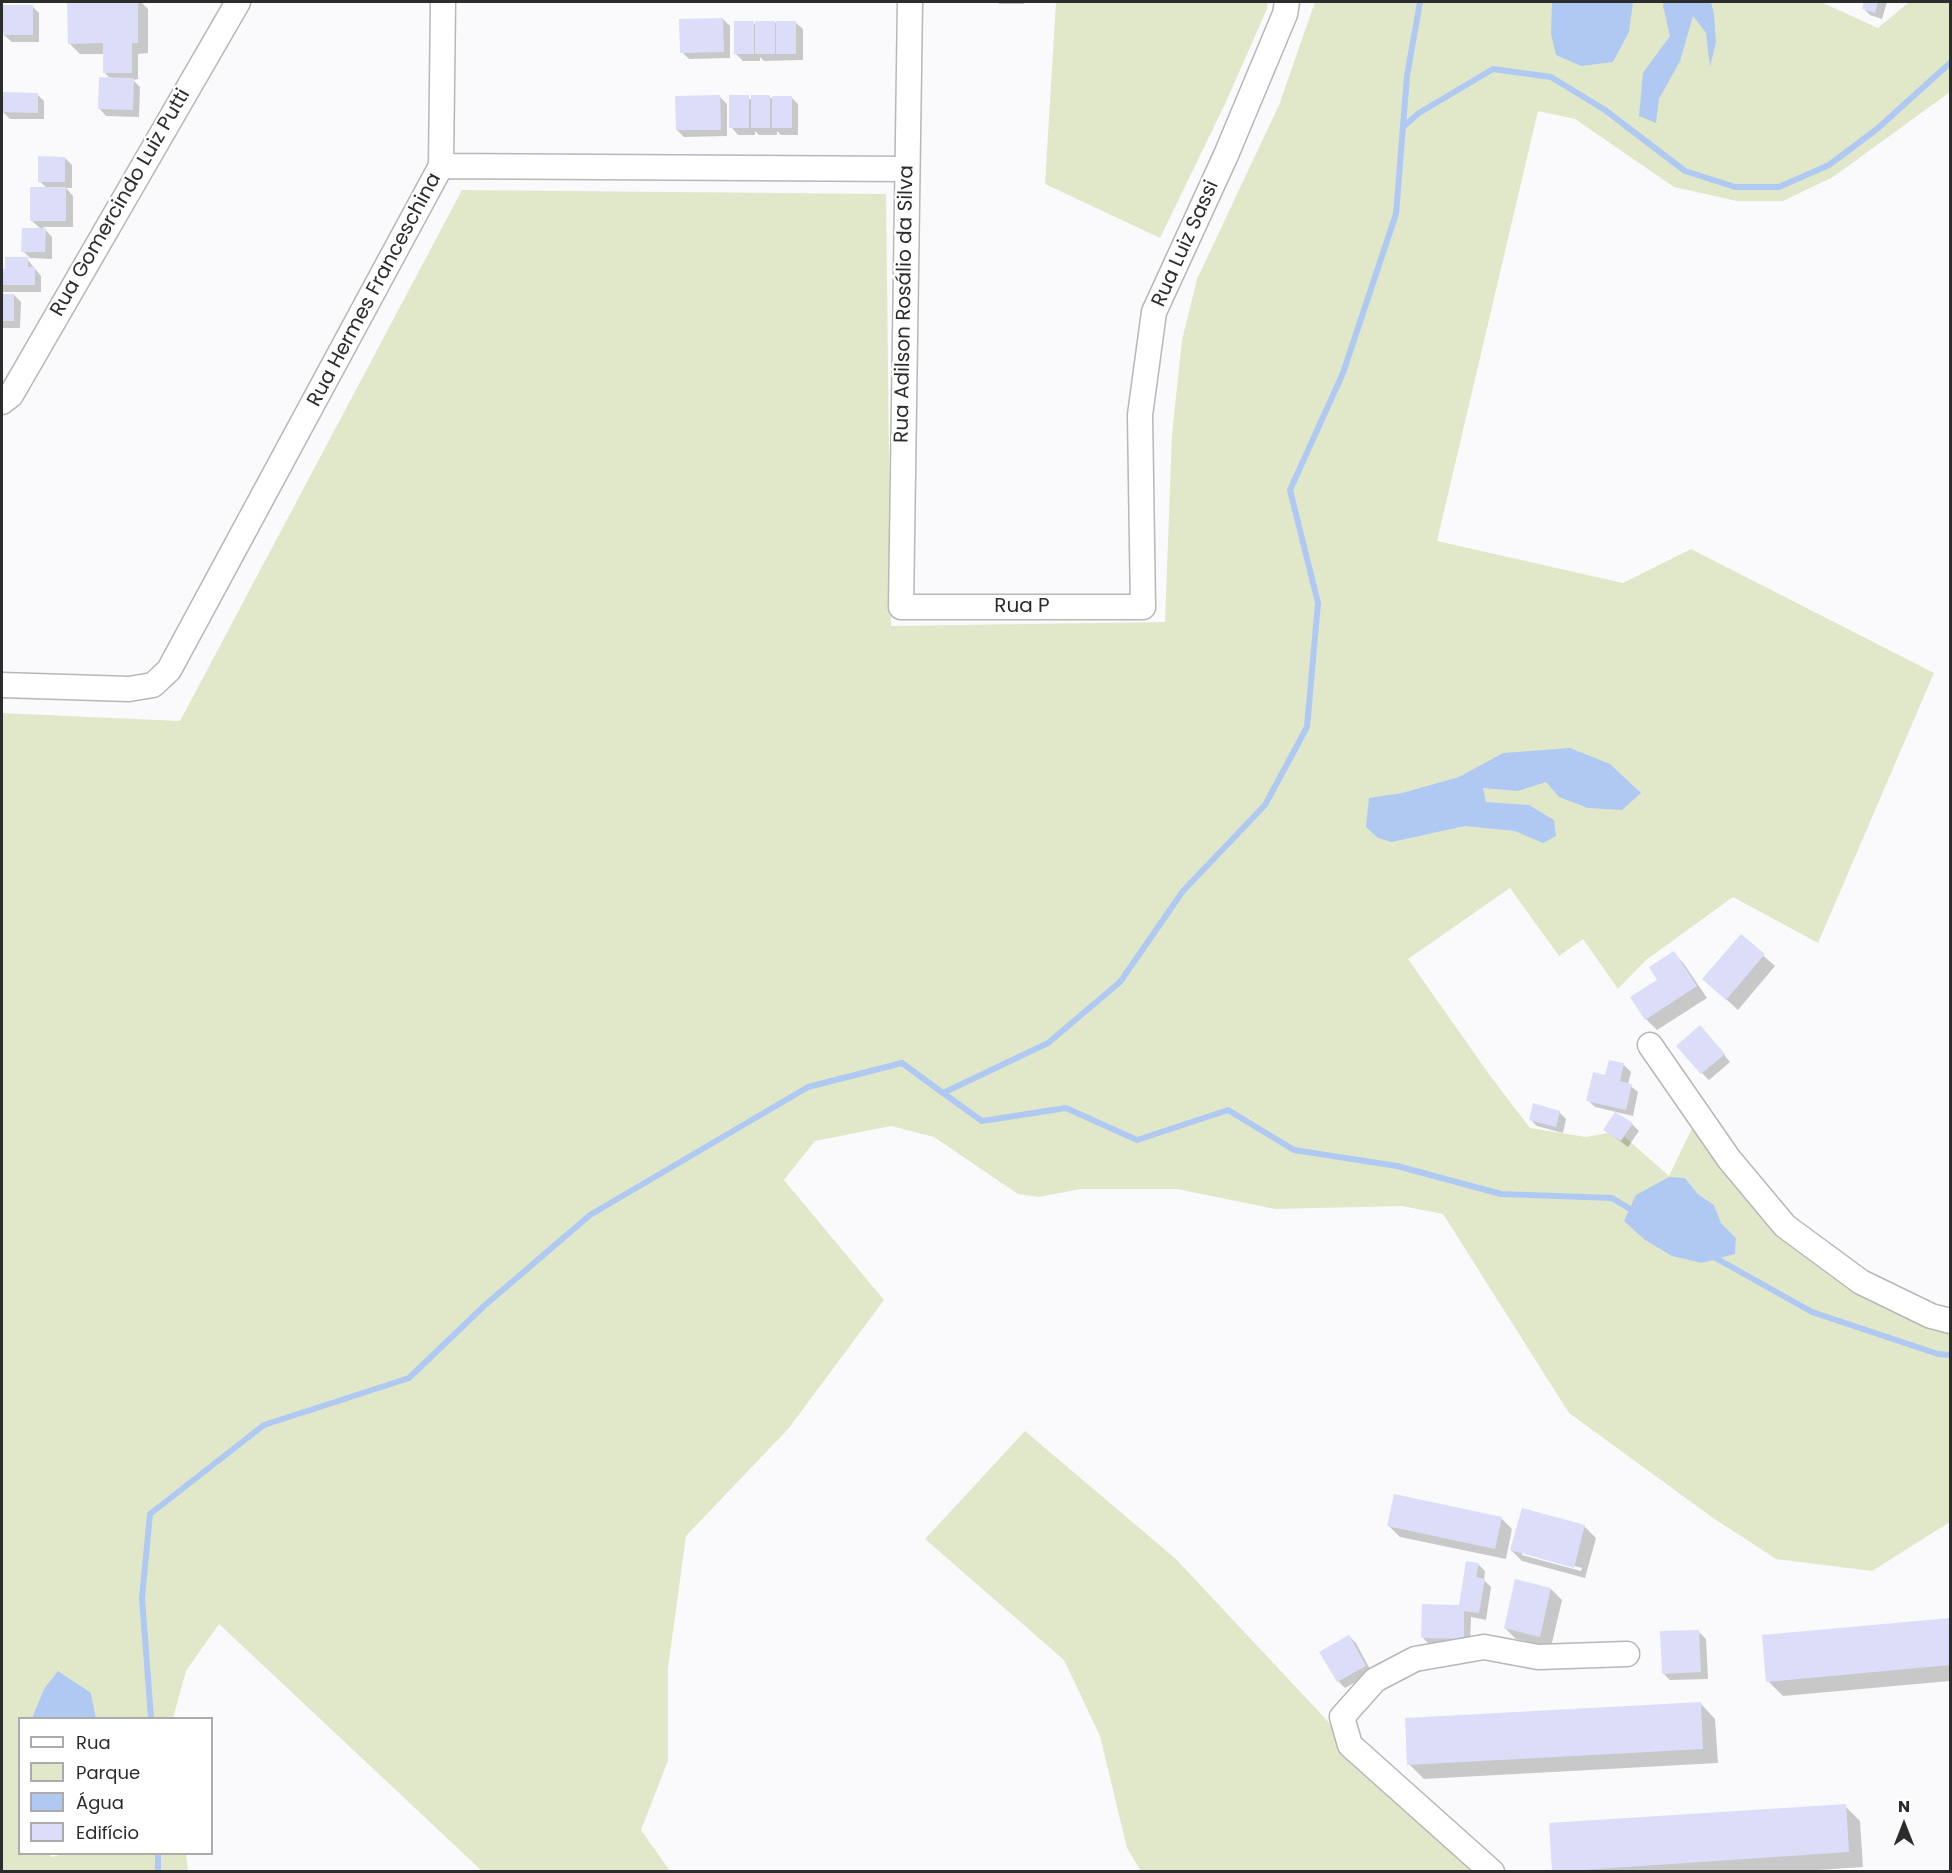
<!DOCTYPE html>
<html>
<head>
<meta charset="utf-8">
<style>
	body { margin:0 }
	#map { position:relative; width:1952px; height:1873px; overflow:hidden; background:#fafafc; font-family:Poppins,sans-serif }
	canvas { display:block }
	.frame { position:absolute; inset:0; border:3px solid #2c2c2c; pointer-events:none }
	.legend { position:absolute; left:18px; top:1717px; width:195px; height:138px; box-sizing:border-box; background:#fff; border:2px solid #ababab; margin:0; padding:8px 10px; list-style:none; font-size:18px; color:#2c2c2c }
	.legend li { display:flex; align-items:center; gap:12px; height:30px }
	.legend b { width:30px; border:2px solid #ababab }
	.north { position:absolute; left:1874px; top:1795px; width:60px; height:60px; -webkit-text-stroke:4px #fff; paint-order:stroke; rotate:0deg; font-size:16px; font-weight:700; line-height:24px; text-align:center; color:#2c2c2c }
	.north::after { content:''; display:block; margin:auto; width:21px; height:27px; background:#2c2c2c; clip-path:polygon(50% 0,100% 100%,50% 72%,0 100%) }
</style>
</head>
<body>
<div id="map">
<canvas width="1952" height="1873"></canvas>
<div class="frame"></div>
<ul class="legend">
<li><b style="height:8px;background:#fff"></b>Rua</li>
<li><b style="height:16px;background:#e1e8ca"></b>Parque</li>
<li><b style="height:16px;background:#b0c9f2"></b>Água</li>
<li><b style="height:16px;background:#dcddf9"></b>Edifício</li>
</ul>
<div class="north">N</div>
</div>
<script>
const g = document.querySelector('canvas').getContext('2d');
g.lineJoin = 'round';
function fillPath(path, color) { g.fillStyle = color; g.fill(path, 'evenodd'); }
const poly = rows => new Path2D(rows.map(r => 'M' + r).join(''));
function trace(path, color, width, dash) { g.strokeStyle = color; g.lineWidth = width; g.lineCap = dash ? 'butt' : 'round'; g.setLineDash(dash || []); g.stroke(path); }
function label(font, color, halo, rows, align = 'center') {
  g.font = font + ' Poppins,sans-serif'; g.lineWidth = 5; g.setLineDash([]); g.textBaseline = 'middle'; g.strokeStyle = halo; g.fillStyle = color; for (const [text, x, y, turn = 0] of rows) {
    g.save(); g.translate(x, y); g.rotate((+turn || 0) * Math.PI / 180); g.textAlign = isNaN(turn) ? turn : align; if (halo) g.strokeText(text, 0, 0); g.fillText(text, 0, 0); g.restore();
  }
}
fillPath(poly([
	[1056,2,1268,2,1267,9,1225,104,1160,238,1045,184],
	[1315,2,1821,2,1878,28,1909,2,1950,2,1950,92,1833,177,1783,201,1737,201,1674,187,1575,119,1538,111,1437,541,1623,583,1691,549,1934,673,1818,943,1733,897,1646,960,1618,989,1583,939,1559,956,1510,888,1408,959,1491,1077,1530,1128,1586,1137,1618,1131,1669,1176,1698,1116,1785,1226,1950,1321,1950,1522,1872,1571,1776,1559,1713,1518,1569,1413,1443,1214,1402,1206,1275,1209,1177,1189,1081,1189,1039,1197,1018,1194,934,1137,891,1126,815,1141,784,1180,884,1300,789,1428,686,1536,668,1668,668,1761,641,1830,670,1871,482,1871,219,1624,186,1671,173,1718,96,1718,91,1693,44,1689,32,1718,20,1718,20,1854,48,1854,52,1857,63,1854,186,1854,188,1871,2,1872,2,713,180,721,462,190,886,194,891,626,1165,622,1172,434,1182,340,1197,279,1279,105],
	[1685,1178,1698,1194,1714,1205,1720,1223,1736,1238,1734,1254,1702,1263],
	[1025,1431,1176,1559,1350,1745,1492,1871,1141,1871,1127,1848,1100,1736,1064,1660,925,1539]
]), '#e1e8ca');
fillPath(poly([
	[1552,2,1633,2,1629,32,1613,62,1581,66,1556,55,1551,34],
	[1664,2,1711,2,1714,14,1716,42,1710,67,1706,33,1693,16,1680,61,1659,99,1656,123,1639,116,1643,73,1670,36,1663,6],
	[1570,748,1610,764,1641,793,1622,810,1588,808,1559,797,1546,782,1518,791,1483,788,1486,802,1529,805,1554,820,1556,836,1543,843,1515,831,1465,826,1392,842,1378,838,1366,827,1369,798,1402,793,1459,777,1503,753],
	[1669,1177,1685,1178,1698,1194,1714,1205,1721,1223,1736,1238,1735,1254,1702,1263,1672,1256,1645,1240,1624,1221,1636,1195],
	[58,1671,91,1693,96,1718,32,1718,44,1689]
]), '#b0c9f2');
fillPath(poly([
	[69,2,141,2,148,9,148,53,138,54,138,79,133,80,140,87,139,117,106,116,99,108,111,79,105,73,104,54,80,54,69,43],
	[997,2,1024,2,1024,4,999,4],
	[1862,2,1887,2,1882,19,1870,15,1863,8,1865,2],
	[32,6,39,13,39,42,12,42,4,35,4,28,2,27,2,7,4,10],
	[723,19,730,26,730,58,689,59,682,52],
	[795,22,803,29,803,60,764,61,760,57,760,61,743,61,736,54,753,23,757,26,757,23],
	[37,94,44,101,44,119,10,119,3,112],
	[720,97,727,104,727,136,684,137,677,130],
	[748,97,752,101,770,97,774,101,791,97,798,104,798,135,781,135,777,131,777,135,759,135,755,131,755,135,738,135,731,127],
	[65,158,72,165,72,188,66,188,73,196,73,227,43,227,52,237,52,259,30,258,23,251,41,229,31,220,47,188,39,181],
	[27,259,41,276,41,292,2,292,2,270,6,270],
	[2,295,14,295,21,302,20,328,2,328],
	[1741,936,1775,966,1738,1010,1704,979],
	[1674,953,1684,964,1707,998,1657,1030,1646,1019,1632,998,1659,980],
	[1707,1034,1730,1062,1709,1080,1702,1073],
	[1624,1065,1631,1072,1628,1084,1638,1092,1633,1116,1595,1107,1588,1100,1606,1077],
	[1559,1112,1566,1119,1563,1133,1537,1126,1530,1119],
	[1632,1124,1639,1131,1628,1147,1605,1130],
	[1523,1510,1585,1527,1596,1538,1585,1578,1522,1561,1511,1550],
	[1522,1552,1582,1568,1581,1571,1522,1555],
	[1501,1518,1512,1529,1506,1559,1400,1537,1389,1526],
	[1478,1564,1485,1571,1484,1580,1491,1587,1486,1620,1471,1617,1470,1646,1430,1645,1423,1638,1460,1606],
	[1551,1589,1562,1600,1551,1647,1516,1639,1505,1628],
	[1950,1620,1950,1681,1783,1696,1768,1681,1764,1637],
	[1699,1632,1706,1639,1708,1679,1670,1680,1663,1673],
	[1349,1636,1356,1643,1372,1673,1345,1688,1338,1681],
	[1701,1704,1715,1719,1718,1763,1424,1779,1409,1764],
	[1845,1806,1860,1821,1863,1867,1788,1872,1554,1872]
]), '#0003');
trace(poly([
	[1403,127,1419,113,1493,69,1551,77,1605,110,1685,171,1735,187,1779,187,1829,165,1877,129,1950,63],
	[943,1093,982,1121,1066,1108,1137,1140,1228,1110,1294,1150,1397,1166,1501,1194,1612,1198,1635,1212],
	[1712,1256,1812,1312,1938,1354,1950,1355],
	[151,1718,142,1598,150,1514,264,1425,409,1378,484,1306,590,1215,808,1087,902,1063,943,1093,1048,1043,1120,982,1183,891,1265,805,1307,727,1318,603,1290,490,1343,373,1396,214,1407,76,1420,2],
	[158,1854,158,1872]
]), '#b0c9f2', 6);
fillPath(poly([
	[67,2,138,2,138,43,132,43,132,73,103,73,103,43,68,44],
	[1864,2,1878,2,1875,13,1862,9],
	[3,5,33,5,33,35,3,35],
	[723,18,724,52,680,53,679,19],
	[734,21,754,21,754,54,734,54],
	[755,21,775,21,775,54,755,54],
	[776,21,796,21,796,54,776,54],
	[99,77,134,78,133,110,98,109],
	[2,92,38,93,38,113,2,112],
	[720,95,721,130,676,130,675,96],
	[729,95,749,95,749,128,729,128],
	[751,95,770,95,770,128,751,128],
	[772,96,792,96,792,128,772,128],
	[38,156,65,157,65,182,38,182],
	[30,187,66,187,66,221,30,221],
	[22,228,46,228,45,252,21,252],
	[5,257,28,257,28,267,35,267,35,285,2,285,2,269,5,269],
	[2,294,14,294,14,321,2,321],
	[1741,934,1765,954,1726,1000,1702,979],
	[1674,951,1697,986,1645,1020,1630,997,1657,980,1649,967],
	[1700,1025,1725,1054,1701,1074,1676,1046],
	[1609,1060,1624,1063,1620,1081,1632,1084,1626,1110,1586,1101,1593,1072,1605,1075],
	[1533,1103,1560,1111,1556,1127,1529,1120],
	[1615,1112,1633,1123,1621,1141,1603,1130],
	[1394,1494,1502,1517,1495,1549,1387,1526],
	[1522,1508,1585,1525,1574,1568,1510,1550],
	[1466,1561,1479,1563,1476,1577,1485,1579,1479,1613,1464,1611,1464,1639,1421,1638,1422,1604,1459,1605],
	[1515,1579,1551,1588,1540,1637,1504,1628],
	[1950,1618,1950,1665,1766,1682,1762,1635],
	[1699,1630,1701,1672,1662,1674,1660,1631],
	[1349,1635,1366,1666,1337,1682,1319,1652],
	[1701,1702,1703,1749,1407,1765,1405,1718],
	[1846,1804,1849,1852,1552,1872,1549,1823]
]), '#dcddf9');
const street = poly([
	[910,2,901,607,1143,607,1140,415,1154,312,1226,155,1285,14,1287,2],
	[441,166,443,2],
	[2,402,11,395,238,2],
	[2,685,129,689,153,685,169,670,441,166,907,169],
	[1650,1045,1729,1159,1785,1226,1861,1282,1931,1316,1950,1321],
	[1492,1872,1350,1745,1342,1717,1375,1680,1415,1659,1484,1647,1538,1657,1627,1654]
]);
trace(street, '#b7b7b8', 27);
trace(street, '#fff', 24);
label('20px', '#2c2c2c', '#fff', [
	["Rua Gomercindo Luiz Putti",121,203,-60],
	["Rua Luiz Sassi",1186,244,-66],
	["Rua Hermes Franceschina",375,290,-62],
	["Rua Adilson Rosálio da Silva",905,304,-89],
	["Rua P",1022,607]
]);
</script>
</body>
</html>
